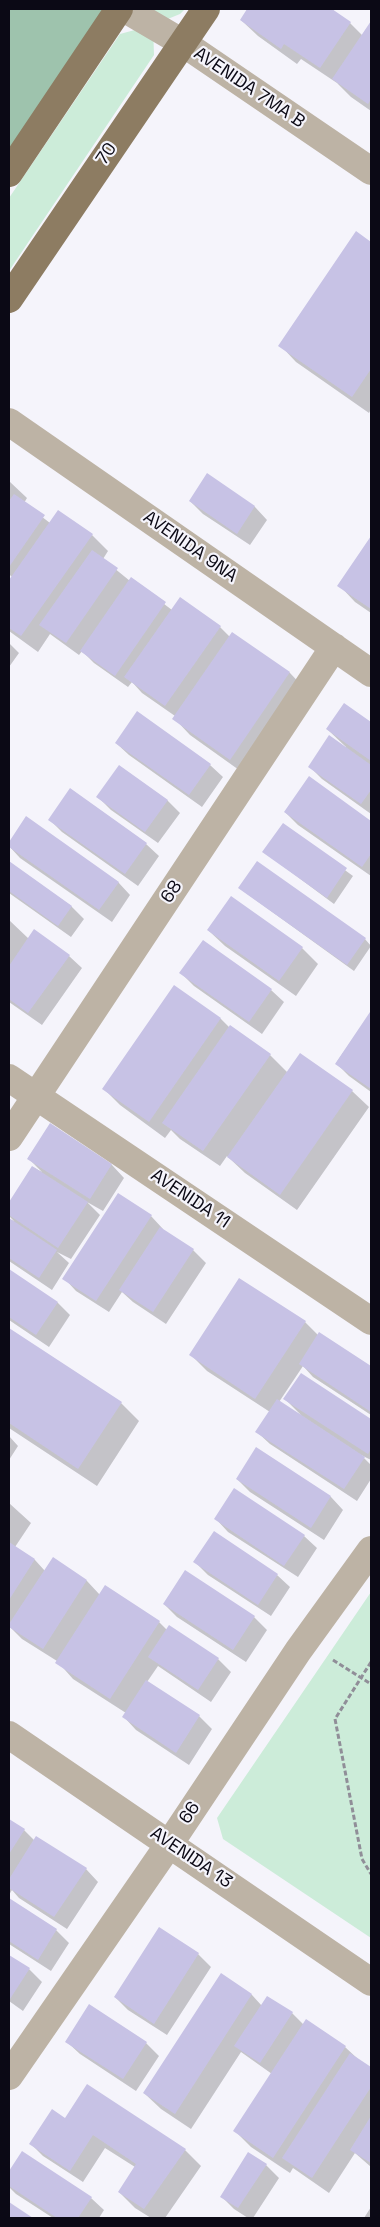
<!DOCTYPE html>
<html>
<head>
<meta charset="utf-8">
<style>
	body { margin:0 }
	#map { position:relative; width:380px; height:2227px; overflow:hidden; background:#f5f4fb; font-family:"Space Grotesk",sans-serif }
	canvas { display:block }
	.frame { position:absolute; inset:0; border:10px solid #0b0915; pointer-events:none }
</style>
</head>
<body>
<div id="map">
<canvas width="380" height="2227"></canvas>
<div class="frame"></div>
</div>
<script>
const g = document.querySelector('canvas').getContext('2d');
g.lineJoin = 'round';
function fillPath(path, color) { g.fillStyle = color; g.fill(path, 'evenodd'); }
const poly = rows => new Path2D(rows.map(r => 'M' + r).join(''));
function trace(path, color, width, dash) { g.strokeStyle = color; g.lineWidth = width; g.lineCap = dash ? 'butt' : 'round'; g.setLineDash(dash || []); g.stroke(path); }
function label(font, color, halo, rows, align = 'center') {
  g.font = font + ' "Space Grotesk",sans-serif'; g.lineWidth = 4.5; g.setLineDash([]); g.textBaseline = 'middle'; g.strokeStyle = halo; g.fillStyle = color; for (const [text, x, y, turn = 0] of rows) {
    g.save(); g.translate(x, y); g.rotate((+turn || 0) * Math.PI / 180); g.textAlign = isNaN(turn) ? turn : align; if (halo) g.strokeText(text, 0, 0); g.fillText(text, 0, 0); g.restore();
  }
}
fillPath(poly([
	[148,9,185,9,180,14,153,25,154,55,9,271,9,198,120,34,153,25],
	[371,1592,371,1938,223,1839,217,1818]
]), '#ccecd9');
fillPath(poly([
	[9,9,118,9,9,173]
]), '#9ec3ad');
fillPath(poly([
	[249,9,335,9,333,11,350,23,363,36,371,24,371,111,351,97,337,83,301,59,297,64,258,36,241,20],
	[356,233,371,243,371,409,369,413,296,362,280,345],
	[208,475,255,507,267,520,250,545,203,514,190,501],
	[9,481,27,498,24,503,50,523,92,535,108,551,103,559,130,581,131,579,172,610,220,627,230,637,233,634,290,673,306,690,246,775,190,735,174,718,175,716,142,693,132,682,128,687,94,663,82,651,79,655,50,634,38,652,9,631,9,582,12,577,9,574],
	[371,538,371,613,355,602,339,585],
	[9,643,19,653,9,667],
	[345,705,371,724,371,814,322,779,309,766,346,747,327,729],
	[116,743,210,765,223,777,202,807,129,755],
	[309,778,371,822,371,876,298,825,285,812],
	[98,797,167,800,180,813,158,843,111,810],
	[26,818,118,882,130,895,112,922,20,858,9,846],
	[49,819,146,844,159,856,138,886,62,832],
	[283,825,353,876,334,904,264,852],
	[9,862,71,906,84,919,71,937,9,893],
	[239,888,365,939,371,946,354,971],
	[9,920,29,939,69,956,82,968,42,1025,9,1002],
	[208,930,302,948,318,964,296,996,225,946],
	[181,973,271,990,284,1002,262,1034,194,986],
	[175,987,221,1019,230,1028,270,1055,288,1073,300,1055,352,1091,369,1107,297,1210,245,1173,227,1156,220,1166,180,1139,171,1130,165,1138,120,1105,104,1089],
	[370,1014,371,1015,371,1092,349,1076,336,1063],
	[50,1125,112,1165,124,1178,103,1211,87,1202,100,1215,71,1259,57,1252,69,1263,52,1290,9,1261,9,1219,14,1221,9,1216,9,1205,33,1167,42,1172,28,1158],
	[151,1216,163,1229,162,1230,193,1250,206,1263,166,1324,133,1302,122,1292,109,1312,76,1291,64,1278],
	[9,1270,58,1303,70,1315,49,1347,9,1320],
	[305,1322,319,1336,320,1334,371,1368,371,1415,313,1377,303,1366,279,1402,301,1415,285,1399,301,1374,371,1421,371,1460,361,1455,371,1465,371,1479,357,1501,270,1444,257,1432,270,1412,207,1371,191,1355],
	[9,1330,121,1403,139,1421,97,1486,9,1428],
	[9,1436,18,1446,9,1460],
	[257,1449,331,1497,343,1510,324,1540,250,1492,237,1479],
	[9,1503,31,1523,15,1547,35,1560,45,1571,53,1559,87,1581,100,1595,105,1587,159,1622,167,1630,218,1659,231,1672,211,1702,158,1666,147,1682,199,1716,212,1729,189,1765,136,1730,124,1717,126,1713,73,1679,57,1661,22,1639,11,1628,9,1628],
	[216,1519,304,1536,317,1548,298,1577,228,1532],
	[195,1562,277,1575,290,1587,271,1616,208,1575],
	[164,1604,254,1617,267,1630,246,1662,177,1617],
	[9,1820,24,1830,35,1841,86,1869,98,1882,67,1929,19,1898,12,1890,9,1895],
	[9,1899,56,1930,69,1943,51,1971,9,1944],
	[159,1929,198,1954,211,1967,167,2035,128,2010,115,1997],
	[9,1956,29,1969,42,1982,23,2011,9,2001],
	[221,1975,252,1995,262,2006,268,1997,292,2013,304,2025,345,2047,359,2060,371,2068,371,2167,355,2153,329,2193,293,2168,290,2173,251,2147,235,2131,272,2074,241,2052,191,2129,161,2109,144,2093],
	[67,2042,146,2043,159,2056,136,2091,80,2054],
	[72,2124,185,2150,201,2166,165,2218,151,2218,135,2208,119,2192,135,2167,105,2148,83,2182,43,2156,31,2144],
	[22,2153,91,2198,104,2210,99,2218,53,2218,16,2194,9,2187,9,2174],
	[266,2165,279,2178,253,2218,248,2218,234,2209,221,2196],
	[371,2207,371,2218,364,2218]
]), '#0003');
fillPath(poly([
	[247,9,332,9,351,22,320,68,284,44,281,49,240,20],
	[371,21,371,99,368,104,332,79],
	[356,231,371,242,371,369,352,397,278,346],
	[207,473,255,506,237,534,189,501],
	[14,494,45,515,9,567,9,501],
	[58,510,93,534,21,636,9,628,9,580],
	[371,536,371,609,337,586],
	[92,550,118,568,66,643,39,625],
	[131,577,166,602,115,676,80,651],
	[180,597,221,626,165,706,124,677],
	[232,632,290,672,230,760,172,719],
	[344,703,371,722,371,761,326,729],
	[137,711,211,764,189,795,115,743],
	[329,735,371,765,371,790,361,804,308,767],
	[119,765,168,800,145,832,96,797],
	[309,776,371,821,371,854,362,867,284,812],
	[70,788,147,843,125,874,48,820],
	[26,816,119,882,99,910,9,847,9,842],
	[283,823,347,868,327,898,262,852],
	[9,861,72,906,58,926,9,891],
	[257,861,366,938,347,965,238,888],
	[231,896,303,947,279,981,207,930],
	[34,929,70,955,28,1013,9,999,9,966],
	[203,940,272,989,249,1022,179,973],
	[174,985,221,1018,149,1122,102,1089],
	[370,1012,371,1013,371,1089,335,1064],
	[230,1025,271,1054,203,1151,162,1123],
	[300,1053,353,1090,280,1195,227,1157],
	[50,1123,112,1164,90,1199,27,1159],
	[32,1166,88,1202,58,1248,9,1215,9,1202],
	[118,1193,152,1215,96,1301,62,1279],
	[9,1218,57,1250,39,1278,9,1258],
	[160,1227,194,1249,153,1312,119,1290],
	[9,1269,58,1302,36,1335,9,1317],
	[239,1278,306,1321,255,1399,189,1355],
	[9,1328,122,1402,78,1469,9,1423],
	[319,1332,371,1366,371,1412,299,1364],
	[301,1373,371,1419,371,1449,368,1454,283,1399],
	[277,1399,365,1457,344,1489,255,1432],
	[256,1447,331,1496,311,1528,236,1479],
	[234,1488,305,1535,284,1566,214,1519],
	[214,1531,278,1574,258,1605,193,1562],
	[9,1542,35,1559,9,1600],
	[53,1557,87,1580,43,1649,9,1627,9,1624],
	[185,1570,255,1616,233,1650,163,1604],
	[105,1585,160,1621,110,1699,55,1663],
	[169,1625,219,1658,198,1690,148,1657],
	[146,1680,200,1715,176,1753,122,1717],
	[9,1819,25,1829,9,1854],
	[36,1836,87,1868,54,1917,9,1888,9,1879],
	[9,1898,57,1929,38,1960,9,1941],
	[159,1927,199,1953,154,2024,114,1997],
	[9,1955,30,1968,10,1999,9,1998],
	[221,1973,252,1994,175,2114,143,2093],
	[267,1996,293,2012,260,2063,234,2046],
	[89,2004,147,2042,123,2079,65,2042],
	[306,2019,346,2046,273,2158,233,2131],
	[350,2053,371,2067,371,2087,312,2178,282,2158],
	[87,2084,186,2149,144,2209,118,2192,136,2164,93,2135,70,2171,29,2144,52,2109,65,2118],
	[371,2116,371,2163,350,2150],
	[22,2151,92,2197,78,2218,57,2218,9,2186,9,2171],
	[248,2152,267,2164,238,2208,220,2197],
	[9,2202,33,2218,9,2218]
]), '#c7c2e5');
trace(poly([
	[333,1660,371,1684],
	[371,1662,335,1719,362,1859,371,1874]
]), '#908e98', 3, [5, 2.5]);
trace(poly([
	[125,9,183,43,371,171],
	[9,422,371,673],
	[9,1078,371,1321],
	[9,1137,334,647],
	[9,1735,371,1982],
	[9,2076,170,1843,298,1651,371,1550]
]), '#bdb3a5', 28);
trace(poly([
	[9,173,119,9],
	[9,299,206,9]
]), '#8d7c62', 28);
label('18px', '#0b0915', '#f5f4fb', [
	["AVENIDA 7MA B",249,88,34],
	["70",107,154,-56],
	["AVENIDA 9NA",190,547,35],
	["68",172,892,-56],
	["AVENIDA 11",190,1199,34],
	["66",190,1813,-56],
	["AVENIDA 13",191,1858,34]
]);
</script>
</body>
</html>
